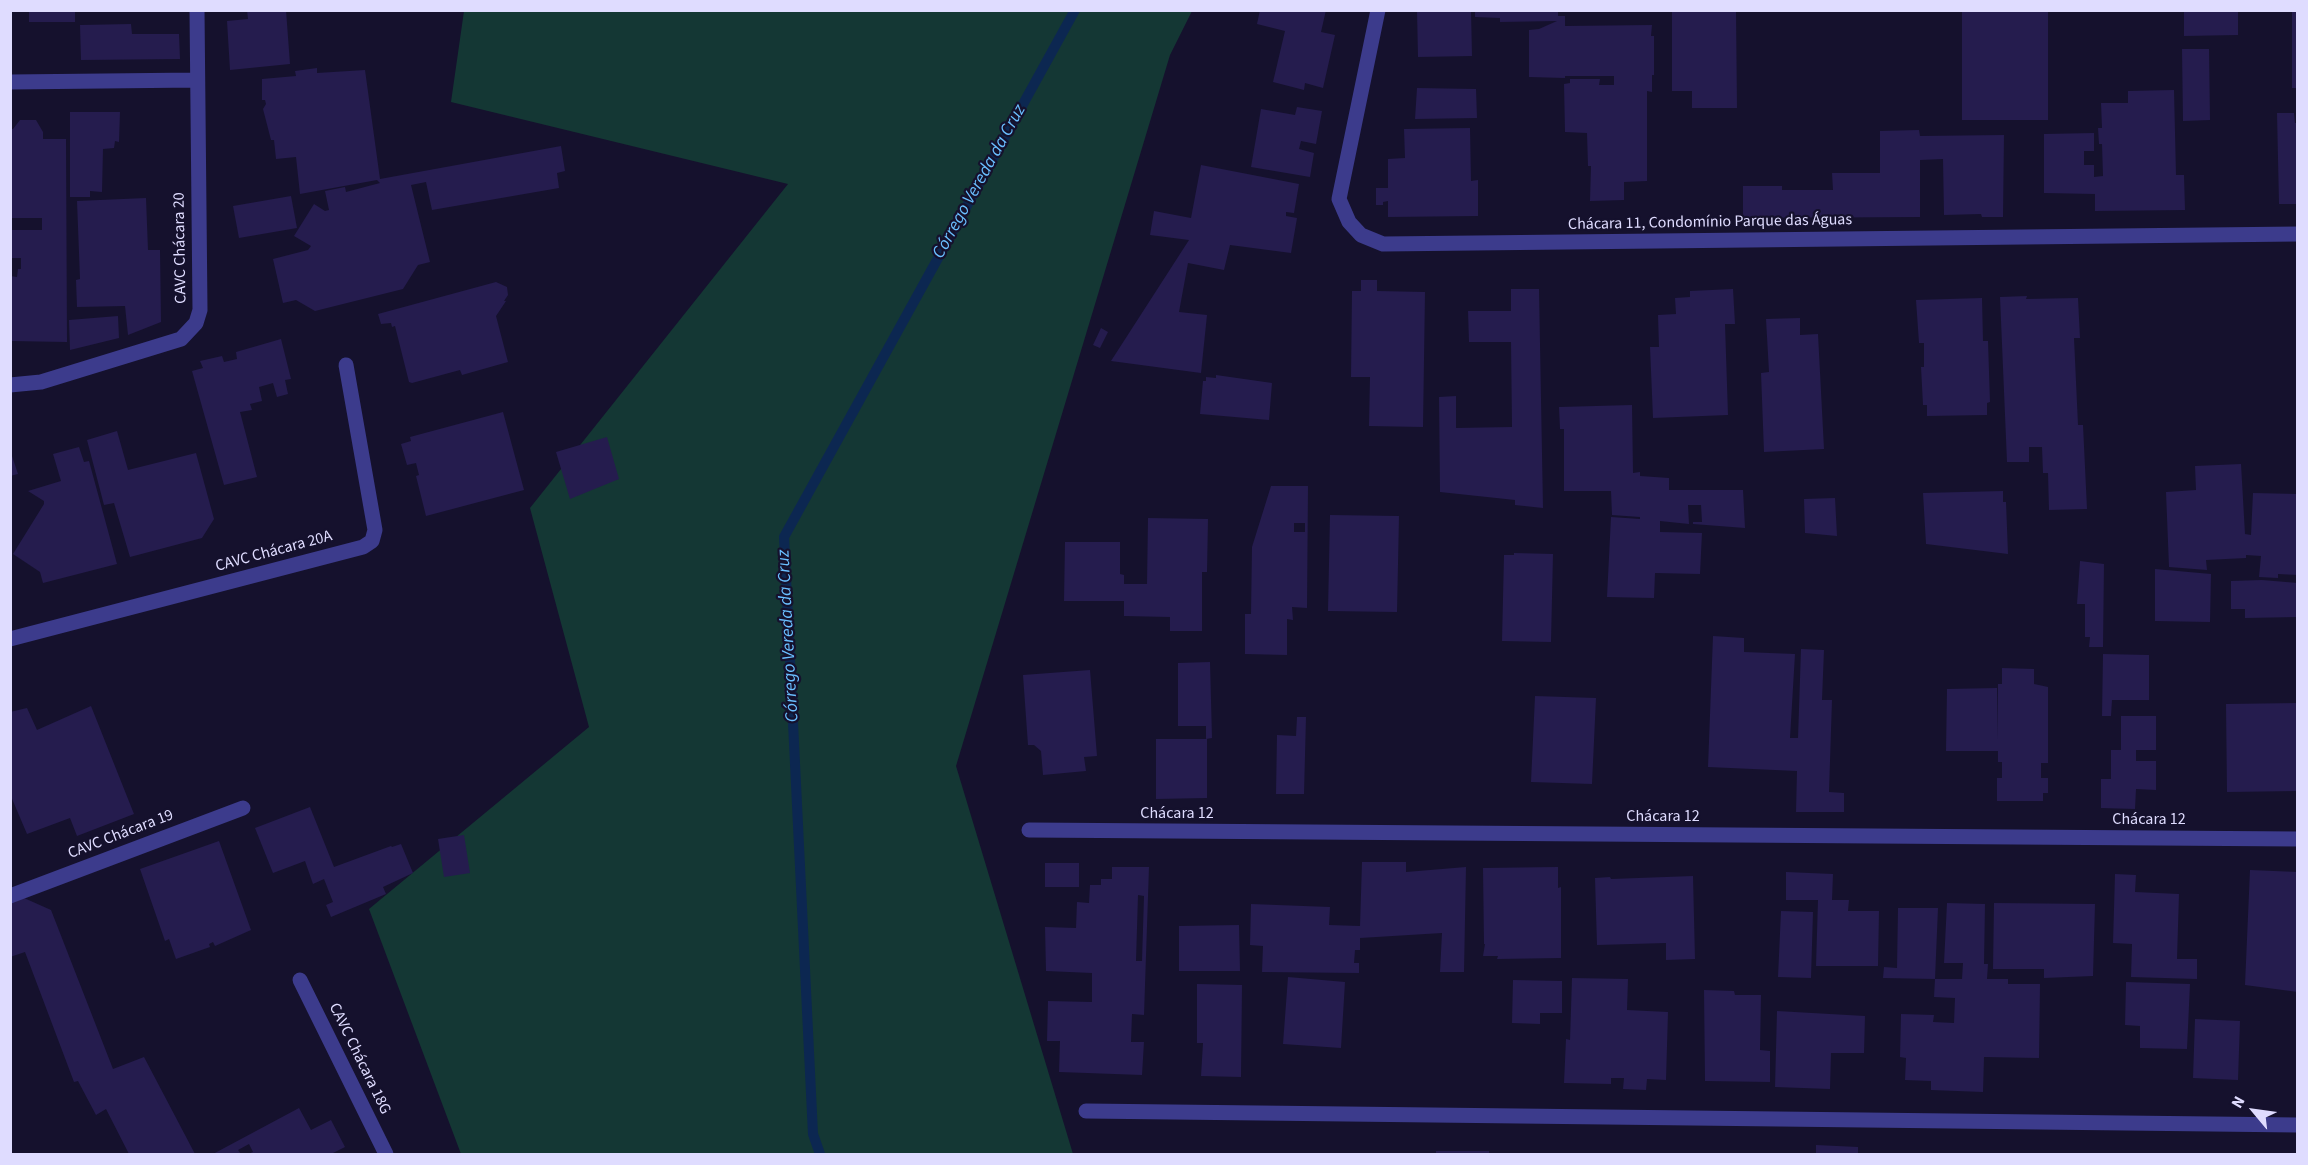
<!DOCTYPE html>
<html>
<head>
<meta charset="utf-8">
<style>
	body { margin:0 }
	#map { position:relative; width:2308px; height:1165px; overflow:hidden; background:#15112d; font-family:"Source Sans 3",sans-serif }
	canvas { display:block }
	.frame { position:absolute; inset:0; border:12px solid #dfdcff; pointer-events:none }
	.north { position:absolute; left:2224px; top:1081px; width:60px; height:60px; -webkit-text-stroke:4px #15112d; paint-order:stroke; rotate:299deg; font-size:16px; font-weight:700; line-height:24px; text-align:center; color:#dfdcff }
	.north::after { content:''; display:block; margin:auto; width:21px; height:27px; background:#dfdcff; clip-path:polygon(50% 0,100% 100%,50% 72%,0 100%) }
</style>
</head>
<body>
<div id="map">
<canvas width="2308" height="1165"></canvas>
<div class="frame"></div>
<div class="north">N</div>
</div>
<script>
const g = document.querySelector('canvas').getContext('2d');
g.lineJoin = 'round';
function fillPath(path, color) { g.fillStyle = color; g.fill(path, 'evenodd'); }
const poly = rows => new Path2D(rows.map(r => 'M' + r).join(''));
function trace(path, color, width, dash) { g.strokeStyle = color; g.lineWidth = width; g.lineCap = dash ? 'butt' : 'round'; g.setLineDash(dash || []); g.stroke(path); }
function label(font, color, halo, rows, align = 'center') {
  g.font = font + ' "Source Sans 3",sans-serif'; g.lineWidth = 4.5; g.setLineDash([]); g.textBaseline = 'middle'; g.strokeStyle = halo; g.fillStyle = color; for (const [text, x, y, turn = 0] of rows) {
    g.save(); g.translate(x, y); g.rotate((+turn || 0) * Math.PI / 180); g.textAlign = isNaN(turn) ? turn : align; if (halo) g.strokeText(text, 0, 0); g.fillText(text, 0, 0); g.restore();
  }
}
fillPath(poly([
	[464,11,1192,11,1170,55,956,766,1073,1154,461,1154,369,909,589,727,530,508,788,184,451,102]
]), '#143734');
trace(poly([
	[820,1154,813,1134,784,537,1075,10]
]), '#0c2751', 10);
fillPath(poly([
	[29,10,75,10,75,22,29,22],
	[247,10,286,10,290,64,230,70,227,21,248,19],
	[1260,10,1326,10,1321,32,1335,35,1323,88,1305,83,1304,90,1273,82,1285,31,1257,24],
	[1417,10,1471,10,1472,56,1418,57],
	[1475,10,1558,10,1558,16,1565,16,1565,26,1652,25,1651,36,1654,36,1654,75,1652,75,1652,92,1647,91,1647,181,1624,182,1624,200,1590,201,1591,166,1588,166,1587,133,1565,132,1564,84,1570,83,1570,79,1600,79,1599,85,1614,85,1614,76,1565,76,1565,78,1529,77,1529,30,1539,29,1557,21,1500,22,1500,18,1475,17],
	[1672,10,1736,10,1737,108,1692,108,1692,91,1672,91],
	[1962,10,2048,10,2048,120,1962,120],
	[2184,10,2238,10,2238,35,2184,36],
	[2292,10,2298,10,2298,88,2292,88],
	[131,24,132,34,179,34,180,59,81,60,80,25],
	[2182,49,2209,49,2210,120,2183,121],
	[317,68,317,73,365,70,380,179,561,146,565,171,557,173,559,188,432,210,426,182,411,185,430,262,418,265,403,289,315,311,296,300,283,303,273,259,308,250,311,246,294,236,314,204,325,211,329,210,325,191,345,187,346,192,380,183,377,180,300,194,296,157,276,159,274,140,271,140,263,109,266,104,265,100,262,100,262,79,296,76,295,71],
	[1417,88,1476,89,1477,118,1415,119],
	[2174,90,2176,175,2184,175,2185,210,2095,211,2095,194,2044,193,2044,134,2094,133,2094,151,2084,151,2084,165,2094,165,2094,177,2103,176,2102,144,2099,144,2098,128,2102,128,2101,103,2128,103,2128,91],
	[1297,107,1322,111,1316,144,1301,141,1299,149,1314,153,1310,177,1251,167,1261,109,1295,115],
	[70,112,120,112,119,142,115,141,114,148,103,149,102,192,90,191,90,197,70,197],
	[2277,113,2294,113,2295,123,2298,123,2298,204,2279,204],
	[20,120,36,120,43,132,43,139,66,139,67,342,10,341,10,276,17,277,18,269,21,269,21,258,10,258,10,230,42,230,42,218,10,218,10,129,13,129],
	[1470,128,1471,181,1478,180,1478,216,1388,217,1388,201,1383,202,1383,205,1376,205,1376,188,1388,188,1388,159,1405,158,1404,129],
	[1919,130,1920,136,2004,135,2003,217,1982,217,1981,214,1944,215,1943,159,1920,160,1920,217,1743,218,1743,186,1782,186,1782,190,1833,190,1832,173,1880,173,1880,131],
	[1201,165,1299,184,1294,213,1286,212,1286,216,1297,218,1291,253,1230,245,1224,270,1188,263,1179,312,1207,315,1201,373,1111,361,1189,240,1150,235,1154,211,1191,218],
	[291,196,297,228,239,238,233,206],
	[146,198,148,250,160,250,161,322,128,335,125,306,77,307,76,280,80,279,77,201],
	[1361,280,1377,280,1377,291,1425,292,1423,427,1369,426,1370,377,1351,377,1352,291,1361,291],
	[496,282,507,287,508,295,504,301,506,301,496,316,508,362,462,375,460,370,412,383,409,382,395,326,392,327,391,323,381,324,378,314],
	[1511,289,1539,289,1543,508,1515,505,1515,500,1440,492,1439,397,1456,396,1456,428,1512,427,1511,342,1469,342,1468,311,1511,311],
	[1733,289,1735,324,1725,324,1728,415,1653,418,1650,347,1659,347,1658,315,1676,314,1675,298,1690,297,1690,291],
	[2027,296,2026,299,2078,298,2080,338,2074,338,2078,425,2083,425,2087,509,2049,510,2048,473,2043,473,2042,447,2029,447,2029,462,2007,462,2000,297],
	[1982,298,1983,341,1988,341,1990,402,1987,403,1987,415,1927,416,1927,405,1923,405,1921,367,1924,367,1924,343,1919,343,1916,300],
	[118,316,119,338,70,350,69,320],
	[1800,318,1800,335,1818,334,1824,449,1764,452,1761,373,1769,372,1766,319],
	[1101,328,1108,332,1100,348,1093,345],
	[281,339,291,379,285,380,288,394,277,397,273,383,259,387,262,401,250,404,252,410,240,412,257,477,224,485,192,371,203,368,200,361,222,356,224,362,237,359,236,352],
	[1216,375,1272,383,1269,420,1200,414,1203,381,1206,381,1206,377,1216,378],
	[1632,405,1633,473,1640,472,1640,476,1669,478,1669,490,1743,490,1745,528,1693,524,1693,522,1702,522,1701,505,1688,505,1689,524,1660,521,1660,532,1702,533,1700,574,1655,573,1654,598,1607,597,1611,517,1640,519,1640,517,1612,515,1611,491,1564,491,1564,429,1560,429,1559,407],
	[503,412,524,490,426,516,416,476,419,475,416,463,407,465,401,444,411,441,410,437],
	[117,431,128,470,196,453,214,519,202,538,130,557,114,503,104,505,87,440],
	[607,437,619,479,570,499,556,452],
	[79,447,84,462,89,461,117,564,43,583,40,572,13,554,44,504,44,501,28,491,61,481,53,454],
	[10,450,18,474,10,476],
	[2241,464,2245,534,2251,535,2253,493,2298,494,2298,575,2278,574,2278,578,2259,577,2261,556,2246,555,2246,558,2206,560,2207,570,2169,567,2166,492,2196,490,2195,466],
	[1271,486,1308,486,1307,608,1292,607,1293,620,1287,619,1287,655,1245,654,1245,614,1251,614,1252,547],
	[1294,523,1305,523,1305,532,1294,532],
	[2003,491,2003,502,2006,502,2008,554,1926,544,1923,493],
	[1835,498,1837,536,1805,533,1804,499],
	[1330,515,1399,516,1397,612,1328,611],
	[1148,518,1208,519,1207,572,1202,572,1202,631,1170,631,1170,617,1124,616,1124,601,1064,601,1065,542,1120,542,1120,574,1124,575,1124,584,1147,584],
	[1514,553,1553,554,1551,642,1502,641,1504,555,1514,555],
	[2080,561,2104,564,2103,647,2089,647,2090,637,2085,637,2085,604,2077,604],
	[2155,569,2211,574,2210,622,2155,621],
	[2262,580,2298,583,2298,617,2245,618,2245,609,2231,609,2231,581],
	[1713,636,1744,638,1744,652,1795,654,1790,738,1798,738,1801,649,1824,650,1822,700,1832,700,1829,792,1844,793,1844,812,1796,812,1797,771,1708,767],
	[2103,654,2149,655,2149,700,2112,700,2111,716,2102,716],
	[1210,662,1212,738,1206,739,1206,726,1178,726,1178,663],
	[2002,668,2034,669,2034,684,2048,687,2048,763,2041,763,2041,778,2048,778,2048,793,2043,793,2043,801,1997,801,1997,778,2002,778,2002,762,1998,762,1998,751,1946,751,1947,689,1997,688,1998,740,1998,684,2002,684],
	[1090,670,1097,756,1084,757,1086,771,1043,775,1041,751,1034,745,1028,745,1023,675],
	[1535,696,1596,698,1592,784,1531,782],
	[2298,703,2298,791,2227,792,2226,704],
	[91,706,134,814,77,836,70,818,27,834,10,794,10,712,27,708,37,730],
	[2121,716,2156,716,2156,750,2136,750,2136,761,2156,761,2156,790,2136,789,2135,809,2101,808,2101,779,2111,779,2111,750,2121,750],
	[1297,717,1306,717,1304,794,1276,794,1277,735,1296,736],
	[1156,739,1207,739,1207,798,1156,799],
	[310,807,334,867,391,846,392,847,401,844,413,873,383,887,386,894,331,917,326,905,333,902,324,879,313,884,305,861,273,873,255,828],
	[464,835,470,873,444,877,438,839],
	[219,841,251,930,215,946,213,942,209,944,210,947,176,959,169,939,165,941,140,869],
	[1362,862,1406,862,1406,872,1466,867,1464,972,1440,972,1442,933,1360,938,1360,950,1355,950,1354,963,1359,963,1359,973,1262,972,1263,946,1250,945,1251,904,1330,907,1329,925,1360,926],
	[1045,863,1079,863,1079,887,1045,887],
	[1112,867,1149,867,1144,1015,1132,1014,1131,1042,1144,1042,1142,1075,1059,1072,1060,1041,1047,1041,1048,1001,1092,1002,1092,973,1046,971,1045,927,1076,928,1077,902,1089,903,1090,885,1101,885,1101,879,1112,879],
	[1138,895,1144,896,1142,961,1136,961],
	[1558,867,1558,888,1561,887,1561,958,1497,959,1498,956,1483,956,1485,944,1484,944,1483,868],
	[2250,870,2298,872,2298,992,2245,985],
	[1786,872,1833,874,1832,900,1849,900,1848,911,1879,911,1878,966,1816,966,1818,900,1786,900],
	[2115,874,2136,875,2135,892,2179,894,2177,959,2197,959,2197,979,2131,977,2132,944,2113,943],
	[1693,876,1695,959,1666,960,1666,943,1597,945,1595,878,1610,877,1611,879],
	[24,898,51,910,113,1069,144,1057,195,1154,129,1154,106,1109,96,1115,78,1081,74,1082,25,952,10,957,10,903],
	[1947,903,1985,904,1984,964,1988,964,1987,979,2008,979,2008,984,2040,984,2039,1058,1984,1057,1983,1092,1931,1090,1931,1081,1905,1080,1906,1058,1900,1057,1901,1014,1934,1015,1933,1022,1954,1023,1955,998,1934,997,1935,979,1962,979,1963,963,1944,963],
	[1994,903,2095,904,2093,976,2044,978,2044,969,1993,969],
	[1898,908,1938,908,1935,979,1883,978,1884,967,1897,968],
	[1781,911,1813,912,1811,978,1778,977],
	[1239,925,1240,971,1179,971,1179,926],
	[1288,977,1345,982,1341,1048,1283,1044],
	[1572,978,1628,979,1627,1010,1668,1012,1666,1080,1647,1079,1646,1090,1623,1089,1624,1078,1611,1078,1611,1084,1564,1083,1566,1039,1570,1040],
	[1513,980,1562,981,1562,1013,1540,1013,1540,1024,1512,1023],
	[2126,982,2190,984,2187,1049,2140,1048,2140,1026,2125,1025],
	[1197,984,1242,985,1241,1077,1201,1076,1203,1043,1197,1043],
	[1704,990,1734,991,1735,995,1761,995,1760,1050,1770,1051,1770,1082,1705,1081],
	[1777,1011,1865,1016,1864,1053,1831,1053,1830,1089,1775,1087],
	[2195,1019,2240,1021,2238,1080,2193,1078],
	[299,1108,311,1130,331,1120,345,1147,331,1154,248,1154,253,1152,249,1144,238,1150,241,1154,213,1154],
	[1816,1145,1858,1147,1858,1154,1816,1154],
	[1436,1151,1489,1151,1489,1154,1436,1154]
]), '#251c4e');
trace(poly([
	[1378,10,1339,199,1349,222,1361,235,1383,244,2298,234],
	[10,82,197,80],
	[10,385,41,382,181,339,196,323,200,310,197,10],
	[10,639,363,547,372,541,375,530,346,365],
	[1029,830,2298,839],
	[10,896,243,808],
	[300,980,386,1154],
	[1086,1111,2298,1125]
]), '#3c3b8c', 15);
label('16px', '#dfdcff', '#15112d', [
	["Chácara 11, Condomínio Parque das Águas",1710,223,-1],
	["CAVC Chácara 20",181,248,-91],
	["CAVC Chácara 20A",274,552,-15],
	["Chácara 12",1177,814],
	["Chácara 12",1663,817],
	["Chácara 12",2149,820],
	["CAVC Chácara 19",121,835,-21],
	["CAVC Chácara 18G",359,1059,64]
]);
label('italic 18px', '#6abfff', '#15112d', [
	["Córrego Vereda da Cruz",980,182,-61],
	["Córrego Vereda da Cruz",789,636,-93]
]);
</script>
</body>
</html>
